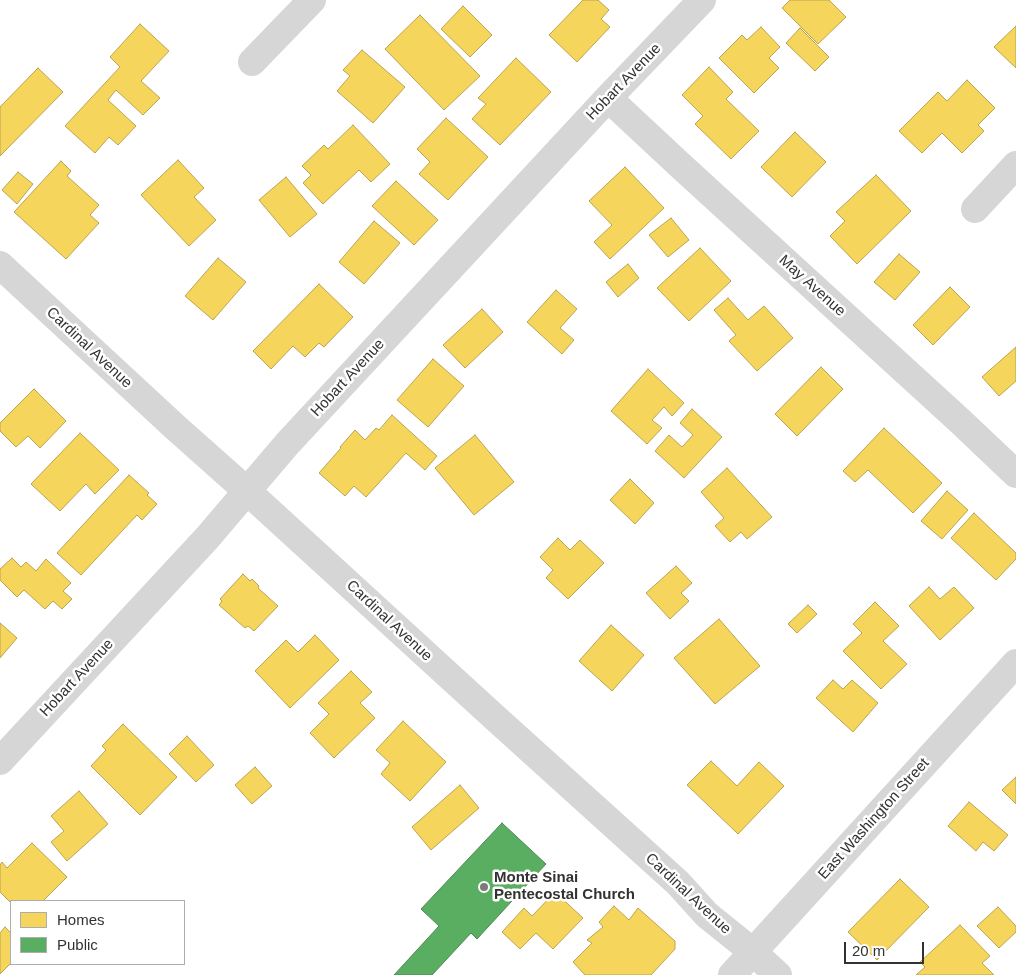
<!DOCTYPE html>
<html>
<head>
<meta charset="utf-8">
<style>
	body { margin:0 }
	#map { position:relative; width:1016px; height:975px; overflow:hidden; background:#fff; font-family:Helvetica,sans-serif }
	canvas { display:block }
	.legend { position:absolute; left:10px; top:900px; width:175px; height:65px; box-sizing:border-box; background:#fff; border:1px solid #adadad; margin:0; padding:6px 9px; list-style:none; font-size:15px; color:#323232 }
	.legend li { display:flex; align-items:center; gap:10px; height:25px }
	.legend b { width:25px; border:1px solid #adadad }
	.scale { position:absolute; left:844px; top:942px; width:80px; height:22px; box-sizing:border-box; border:2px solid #323232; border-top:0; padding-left:6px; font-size:15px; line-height:18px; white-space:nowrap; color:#323232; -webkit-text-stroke:4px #fff; paint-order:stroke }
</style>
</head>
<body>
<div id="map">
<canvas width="1016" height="975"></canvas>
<ul class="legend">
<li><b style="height:14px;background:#f6d55c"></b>Homes</li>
<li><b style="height:14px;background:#5aae61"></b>Public</li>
</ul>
<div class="scale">20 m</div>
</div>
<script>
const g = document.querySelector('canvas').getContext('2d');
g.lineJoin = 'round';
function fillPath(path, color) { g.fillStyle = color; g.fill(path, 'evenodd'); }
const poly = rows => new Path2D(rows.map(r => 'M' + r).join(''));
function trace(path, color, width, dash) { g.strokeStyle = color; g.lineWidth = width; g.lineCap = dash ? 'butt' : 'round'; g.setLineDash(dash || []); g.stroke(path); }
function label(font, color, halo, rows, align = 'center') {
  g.font = font + ' Helvetica,sans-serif'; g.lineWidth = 5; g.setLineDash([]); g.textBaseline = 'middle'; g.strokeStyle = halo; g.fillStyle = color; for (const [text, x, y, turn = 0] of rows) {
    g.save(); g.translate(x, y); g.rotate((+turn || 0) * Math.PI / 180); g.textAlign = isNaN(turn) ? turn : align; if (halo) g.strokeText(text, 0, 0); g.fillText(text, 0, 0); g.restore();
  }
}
const homes = poly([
	[583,0,598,0,609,10,601,19,610,27,577,62,549,35,583,0],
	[790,0,829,0,846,17,818,44,782,8,790,0],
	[463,6,492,35,470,57,441,29,463,6],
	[420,15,480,76,444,110,385,49,420,15],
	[140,24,169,51,141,81,160,98,143,115,116,90,108,100,136,126,118,145,109,137,95,153,65,126,120,67,110,57,140,24],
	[1016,26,1016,68,994,47,1016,26],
	[761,27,780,47,769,58,779,68,754,93,719,58,742,35,747,40,761,27],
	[800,28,829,57,815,71,786,43,800,28],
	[362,50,405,87,373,123,337,91,350,76,343,70,362,50],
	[516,58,551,92,500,145,472,119,486,104,478,98,516,58],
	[709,67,733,92,726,99,759,131,731,159,695,124,703,116,682,95,709,67],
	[38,68,63,92,0,156,0,107,38,68],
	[967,80,995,108,978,125,984,131,962,153,942,133,922,153,899,131,938,92,947,101,967,80],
	[446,118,488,157,448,200,419,174,430,162,417,149,446,118],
	[353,125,390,164,371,182,359,170,323,204,303,183,311,175,302,166,324,145,328,149,353,125],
	[795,132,826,162,792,197,761,167,795,132],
	[178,160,204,188,194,197,216,220,189,246,141,195,178,160],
	[61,161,71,171,67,176,99,205,90,215,99,223,66,259,14,212,61,161],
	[625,167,664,208,610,259,594,242,612,225,589,201,625,167],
	[18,172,33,184,17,204,2,190,18,172],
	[876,175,911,211,857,264,830,236,845,221,836,212,876,175],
	[286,177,317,214,290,237,259,200,286,177],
	[396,181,438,220,414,245,372,206,396,181],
	[671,218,689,240,668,257,649,235,671,218],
	[374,221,400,243,364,284,339,262,374,221],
	[700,248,731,281,689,321,657,288,700,248],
	[899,254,920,272,895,300,874,282,899,254],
	[218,258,246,282,213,320,185,296,218,258],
	[628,264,639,278,618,297,606,282,628,264],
	[319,284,353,317,324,347,319,343,305,357,293,346,271,369,253,351,319,284],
	[950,287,970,307,933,345,913,325,950,287],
	[556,290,577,309,560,328,574,340,562,354,527,322,556,290],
	[728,298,748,320,764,306,793,338,757,371,729,341,736,335,714,310,728,298],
	[482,309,503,332,465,368,443,345,482,309],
	[1016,347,1016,381,999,396,982,377,1016,347],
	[433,359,464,386,428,427,397,400,433,359],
	[821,367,843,389,797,436,775,414,821,367],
	[648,369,684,403,672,416,664,407,652,420,662,428,647,444,611,411,648,369],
	[34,389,66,421,40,448,28,436,16,447,0,431,0,423,34,389],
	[692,409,722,437,684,478,655,451,669,435,682,447,693,435,680,423,692,409],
	[392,415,437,456,425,470,406,453,366,497,354,486,345,496,319,473,341,448,340,447,355,430,365,440,376,428,379,430,392,415],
	[884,428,942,483,913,513,868,470,855,482,843,471,884,428],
	[80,433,119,470,95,494,86,484,60,511,31,484,80,433],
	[475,435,514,482,474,515,435,468,475,435],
	[727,468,772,517,747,539,741,532,730,542,715,526,724,518,701,492,727,468],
	[129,475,149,493,147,495,157,504,142,520,137,515,81,575,57,553,129,475],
	[630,479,654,503,635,524,610,500,630,479],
	[947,491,968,510,942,539,921,521,947,491],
	[974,513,1016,553,1016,559,996,580,951,538,974,513],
	[558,538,570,550,580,540,604,563,568,599,546,578,553,570,540,557,558,538],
	[12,558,21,567,26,562,36,571,46,559,71,583,63,591,72,599,62,609,53,601,45,609,24,590,17,597,0,580,0,569,12,558],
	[676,566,692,583,681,593,689,601,670,619,646,593,676,566],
	[243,574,250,581,252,579,259,586,258,588,278,606,254,631,248,626,245,628,219,605,222,601,220,599,243,574],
	[929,587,940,599,954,587,974,608,940,640,909,606,929,587],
	[875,602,899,626,883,641,907,664,881,689,843,651,862,633,853,624,875,602],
	[808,605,817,614,797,633,788,624,808,605],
	[719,619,760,666,715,704,674,658,719,619],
	[0,623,17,638,0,658,0,623],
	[611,625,644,655,612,691,579,661,611,625],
	[315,635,339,660,290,708,255,671,286,640,298,652,315,635],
	[351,671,372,692,360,703,375,718,334,758,310,733,329,714,318,703,351,671],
	[833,680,843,689,852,680,878,703,853,732,816,698,833,680],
	[403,721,446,762,410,801,381,774,390,763,376,750,403,721],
	[123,724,177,777,140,815,91,766,106,750,102,746,123,724],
	[187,736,214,765,196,782,169,754,187,736],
	[711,761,737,786,759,762,784,786,738,834,687,785,711,761],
	[255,767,272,786,252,804,235,785,255,767],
	[1016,777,1016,804,1002,790,1016,777],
	[460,785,479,808,431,850,412,827,460,785],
	[79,791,108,824,67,861,51,842,64,831,51,816,79,791],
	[969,802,1008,835,994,851,983,842,976,851,948,826,969,802],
	[32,843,67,877,43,901,11,901,11,903,0,892,0,865,2,862,7,868,32,843],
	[900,879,929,907,877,960,848,932,900,879],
	[555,892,583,918,553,949,536,933,520,949,502,932,524,908,532,916,555,892],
	[614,906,629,920,638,908,675,941,675,949,651,975,585,975,573,962,592,943,587,940,603,927,599,922,614,906],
	[998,907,1016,926,1016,932,999,948,977,926,998,907],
	[960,925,990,956,982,963,994,975,916,975,925,967,920,962,960,925],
	[5,927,11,933,11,963,0,974,0,933,5,927]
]);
fillPath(homes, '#f6d55c');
trace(homes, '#bba44f', 1);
const public = poly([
	[502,823,546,864,477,939,471,933,432,975,394,975,439,926,421,909,502,823]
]);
fillPath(public, '#5aae61');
trace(public, '#4e8953', 1);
trace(poly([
	[252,62,312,0],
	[608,98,682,167,960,421,1016,474],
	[975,209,1016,165],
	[0,265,175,427,247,491,492,715,678,883,707,915,753,952,778,975],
	[0,761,207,538,287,444,608,98,702,0],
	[732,975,1016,663]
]), '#d6d6d6', 28);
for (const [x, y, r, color] of [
	[484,887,5,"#7a7a7a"]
]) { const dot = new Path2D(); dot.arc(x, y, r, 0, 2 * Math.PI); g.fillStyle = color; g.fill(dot); trace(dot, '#fff', 2); }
label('15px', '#323232', '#fff', [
	["Hobart Avenue",624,82,-46],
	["May Avenue",812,286,42],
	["Cardinal Avenue",89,348,43],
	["Hobart Avenue",348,378,-47],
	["Cardinal Avenue",389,621,43],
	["Hobart Avenue",77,678,-47],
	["East Washington Street",874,819,-48],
	["Cardinal Avenue",688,894,43]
]);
label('bold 15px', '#323232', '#fff', [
	["Monte Sinai",494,878],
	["Pentecostal Church",494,895]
], 'left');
</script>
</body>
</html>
